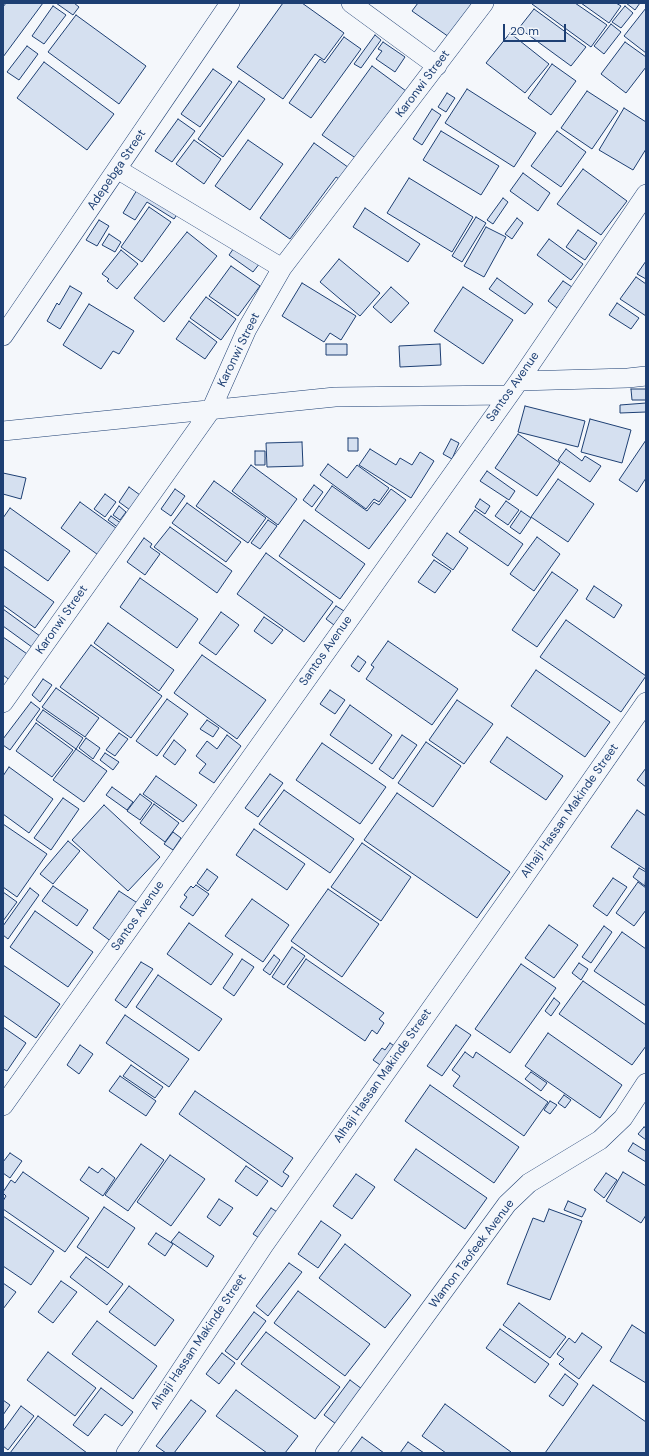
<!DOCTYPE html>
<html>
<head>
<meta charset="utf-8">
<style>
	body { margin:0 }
	#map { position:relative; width:649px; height:1456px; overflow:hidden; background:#f4f7fb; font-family:"DM Sans",sans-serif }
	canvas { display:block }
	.frame { position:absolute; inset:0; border:4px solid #1d3f73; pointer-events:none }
	.scale { position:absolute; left:503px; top:24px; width:63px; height:18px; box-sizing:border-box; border:2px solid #1d3f73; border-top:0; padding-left:5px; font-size:12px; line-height:14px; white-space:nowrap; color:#1d3f73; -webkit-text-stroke:3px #f4f7fb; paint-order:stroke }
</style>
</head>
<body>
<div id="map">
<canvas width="649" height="1456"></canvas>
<div class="frame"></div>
<div class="scale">20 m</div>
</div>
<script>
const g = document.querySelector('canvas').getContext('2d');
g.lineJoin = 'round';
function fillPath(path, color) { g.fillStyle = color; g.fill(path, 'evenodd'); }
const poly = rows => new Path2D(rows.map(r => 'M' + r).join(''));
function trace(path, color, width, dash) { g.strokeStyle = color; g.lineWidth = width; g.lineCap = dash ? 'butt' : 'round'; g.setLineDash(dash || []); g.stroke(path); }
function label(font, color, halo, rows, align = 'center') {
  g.font = font + ' "DM Sans",sans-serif'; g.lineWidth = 3; g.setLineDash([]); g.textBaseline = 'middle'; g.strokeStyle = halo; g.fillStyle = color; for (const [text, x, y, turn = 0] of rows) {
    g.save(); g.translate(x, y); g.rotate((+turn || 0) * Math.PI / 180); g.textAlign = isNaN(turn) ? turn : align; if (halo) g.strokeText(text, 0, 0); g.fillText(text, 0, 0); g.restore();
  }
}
const building = poly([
	[6,3,43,3,3,57,3,7,6,3],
	[56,3,74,3,79,7,73,15,56,3],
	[283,3,302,3,344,33,324,60,315,54,283,99,237,67,283,3],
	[418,3,474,3,449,37,412,11,418,3],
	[533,3,575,3,607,25,591,47,532,4,533,3],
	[581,3,616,3,621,6,609,23,581,3],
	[626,3,640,3,635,10,626,3],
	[53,6,66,15,44,44,32,36,53,6],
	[625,6,633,13,621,28,612,22,625,6],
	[646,8,646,53,624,36,646,8],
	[534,9,586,47,571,66,519,28,534,9],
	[76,15,146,66,119,104,48,52,76,15],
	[611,24,621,32,604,54,594,46,611,24],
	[510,33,549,64,525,93,486,63,510,33],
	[375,35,381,40,361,68,354,64,375,35],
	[344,37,361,49,311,118,289,103,320,59,325,63,344,37],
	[383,42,405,57,395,72,376,59,382,51,378,49,383,42],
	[625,42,646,57,646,67,626,93,601,74,625,42],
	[27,46,38,54,19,80,7,72,27,46],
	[44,62,114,114,87,150,17,98,44,62],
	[552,64,576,81,551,115,528,98,552,64],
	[372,66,406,91,357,159,322,135,372,66],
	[213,69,232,82,200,127,181,114,213,69],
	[239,81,265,99,223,157,198,139,239,81],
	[467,89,536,133,514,167,445,123,467,89],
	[587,91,618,111,592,149,561,128,587,91],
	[447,93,455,98,446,112,438,107,447,93],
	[624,108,646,122,646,149,633,170,599,150,624,108],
	[432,109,441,115,422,145,413,139,432,109],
	[178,119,195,131,172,162,155,151,178,119],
	[441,131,499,166,481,195,423,160,441,131],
	[557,131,586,152,561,187,531,166,557,131],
	[194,140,221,159,204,184,176,164,194,140],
	[248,140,283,164,250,210,215,186,248,140],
	[314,143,352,170,344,182,336,177,290,239,260,218,314,143],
	[583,169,627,201,601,235,557,204,583,169],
	[523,173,550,193,538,211,510,191,523,173],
	[409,178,473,217,452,252,387,213,409,178],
	[140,185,180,210,174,219,147,202,135,220,123,213,140,185],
	[503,198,508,202,493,224,487,220,503,198],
	[149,207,171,222,142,262,121,247,149,207],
	[365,208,420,244,408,262,353,227,365,208],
	[476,217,486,223,462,262,452,256,476,217],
	[517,218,523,223,512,239,505,234,517,218],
	[99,220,109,226,97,246,86,240,99,220],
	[486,227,506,237,484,277,464,266,486,227],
	[578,230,597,243,585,260,566,247,578,230],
	[187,232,217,256,164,322,134,298,187,232],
	[109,234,121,242,115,252,102,245,109,234],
	[549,239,583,264,571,280,537,255,549,239],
	[236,245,260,263,253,272,229,255,236,245],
	[121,250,138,264,117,289,107,281,109,279,102,274,121,250],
	[339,259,380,293,360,316,320,282,339,259],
	[646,261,646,279,637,274,646,261],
	[231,266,260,286,238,316,209,296,231,266],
	[636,277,646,284,646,316,620,299,636,277],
	[497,278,533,304,525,314,489,289,497,278],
	[563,281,572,287,557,308,548,301,563,281],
	[302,283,356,316,341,340,330,333,324,342,282,316,302,283],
	[70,286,82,293,60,329,47,321,57,303,59,305,70,286],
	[391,287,409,303,391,323,373,307,391,287],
	[463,287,513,320,483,364,434,331,463,287],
	[206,297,236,319,221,340,190,318,206,297],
	[617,303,639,318,631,329,609,315,617,303],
	[89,304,134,331,119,354,113,351,101,369,63,345,89,304],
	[189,321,217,342,205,359,176,339,189,321],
	[326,344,347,344,347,355,326,355,326,344],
	[440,344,441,365,400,367,399,346,440,344],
	[631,389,646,389,646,400,632,400,631,389],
	[646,403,646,412,620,413,620,405,646,403],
	[525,406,585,421,578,447,518,432,525,406],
	[590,419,631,430,622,463,581,452,590,419],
	[518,434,560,463,537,496,495,468,518,434],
	[348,438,358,438,358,451,348,451,348,438],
	[451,439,459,443,452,459,443,454,451,439],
	[646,440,646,478,637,492,619,480,646,440],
	[302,442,303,466,267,467,266,443,302,442],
	[370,449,396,465,400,458,412,465,420,452,434,461,411,498,359,465,370,449],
	[566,449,582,461,585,456,601,466,590,482,558,460,566,449],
	[255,451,265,451,265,465,255,465,255,451],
	[328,464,347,478,357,465,389,488,379,502,374,499,366,509,320,475,328,464],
	[251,465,297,499,278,525,232,491,251,465],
	[487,471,515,491,509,500,480,481,487,471],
	[3,473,26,478,21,499,3,494,3,473],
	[558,479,594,504,568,542,531,517,558,479],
	[214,481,266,518,248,543,196,506,214,481],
	[314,485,323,492,312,507,303,500,314,485],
	[332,486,367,511,374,502,379,505,391,489,406,500,369,549,315,510,332,486],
	[129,487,140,495,130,510,119,502,129,487],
	[175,489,185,496,171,516,161,509,175,489],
	[105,494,116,502,105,517,94,509,105,494],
	[480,499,490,506,485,514,475,507,480,499],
	[506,501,519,510,508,525,495,516,506,501],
	[80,502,120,531,101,557,61,528,80,502],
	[187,503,241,542,226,562,172,523,187,503],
	[119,506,126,512,120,520,113,515,119,506],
	[10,508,70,551,48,581,3,549,3,518,10,508],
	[475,510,523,544,508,566,459,532,475,510],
	[521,511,531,518,520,534,510,527,521,511],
	[111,516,122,524,119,528,108,520,111,516],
	[268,520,277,526,260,549,251,543,268,520],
	[304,520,365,564,340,599,279,556,304,520],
	[170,527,232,571,217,593,154,547,170,527],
	[447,533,468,548,453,570,432,555,447,533],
	[537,537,560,554,534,591,510,574,537,537],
	[144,538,152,544,150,547,160,554,145,575,127,562,144,538],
	[266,553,333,602,304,642,237,594,266,553],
	[434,560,451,571,435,593,418,582,434,560],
	[3,566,54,602,35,628,3,605,3,566],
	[552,572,578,590,537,647,512,630,552,572],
	[140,578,198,619,177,648,120,607,140,578],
	[594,586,622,605,614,618,586,599,594,586],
	[336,606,344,611,334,625,326,619,336,606],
	[3,609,44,639,36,650,3,626,3,609],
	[221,612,239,625,216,655,199,643,221,612],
	[264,617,283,630,272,644,254,631,264,617],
	[566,620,646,676,621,712,540,657,566,620],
	[108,623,174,670,159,691,94,643,108,623],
	[3,637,30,656,11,681,3,675,3,637],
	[388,641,458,689,432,725,366,679,374,667,371,665,388,641],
	[91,645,162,696,131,738,60,687,91,645],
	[202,655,266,700,237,739,174,693,202,655],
	[358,656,366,662,359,672,351,666,358,656],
	[536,670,610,722,585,757,511,706,536,670],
	[43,679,52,685,40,702,32,695,43,679],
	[56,688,99,718,85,737,42,707,56,688],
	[330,690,345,700,335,714,320,704,330,690],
	[167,699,188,714,157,756,136,741,167,699],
	[457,700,493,724,464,764,429,740,457,700],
	[31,702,40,709,10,750,3,745,3,739,31,702],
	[350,705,392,735,372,764,330,735,350,705],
	[43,710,83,738,76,749,36,720,43,710],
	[207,720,219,728,213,737,200,729,207,720],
	[36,723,73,750,52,777,16,751,36,723],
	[119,733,128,739,115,756,106,750,119,733],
	[227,735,241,746,214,783,199,773,206,764,196,756,207,741,217,749,227,735],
	[402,735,417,745,393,779,379,769,402,735],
	[507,737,563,776,546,800,490,762,507,737],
	[86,738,100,748,93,759,79,748,86,738],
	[174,740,186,750,175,765,163,756,174,740],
	[426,742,461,766,433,807,398,783,426,742],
	[322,743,386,787,360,824,296,780,322,743],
	[76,749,107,771,84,802,53,780,76,749],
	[105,753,119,762,113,770,100,760,105,753],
	[9,767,53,799,29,833,3,814,3,776,9,767],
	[646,768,646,787,637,780,646,768],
	[270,774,283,783,258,817,245,808,270,774],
	[156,776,197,805,183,822,143,794,156,776],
	[112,787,133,802,127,810,106,795,112,787],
	[284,790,354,839,330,873,259,824,284,790],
	[397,793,510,872,477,918,364,840,397,793],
	[140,794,152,803,140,820,127,811,140,794],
	[63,798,79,809,51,850,34,838,63,798],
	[154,804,179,823,165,842,140,823,154,804],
	[104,805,160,857,128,891,72,840,104,805],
	[637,810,646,816,646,870,611,847,637,810],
	[3,824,47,854,17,897,3,887,3,824],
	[254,829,305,864,287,890,236,855,254,829],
	[173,832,181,838,173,850,164,844,173,832],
	[68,841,80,851,53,884,40,874,68,841],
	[362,843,411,877,381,921,331,887,362,843],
	[639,868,646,872,645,886,633,877,639,868],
	[207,869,218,877,208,891,197,883,207,869],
	[613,878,627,887,607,916,593,906,613,878],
	[638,882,646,888,646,910,634,926,616,913,638,882],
	[196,885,209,894,193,916,180,907,187,897,184,895,191,886,193,888,196,885],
	[53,886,88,910,77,926,42,901,53,886],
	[30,888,39,895,8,939,3,935,3,926,30,888],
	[328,889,379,924,342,977,291,941,328,889],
	[119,891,139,904,112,942,93,928,119,891],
	[3,892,17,902,3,921,3,892],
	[252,899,289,925,263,962,225,936,252,899],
	[35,911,93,952,68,987,10,947,35,911],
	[189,923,233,954,211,985,167,954,189,923],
	[549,925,578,945,554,978,525,958,549,925],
	[604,926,612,932,591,963,582,957,604,926],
	[622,932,646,949,646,1006,594,971,622,932],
	[292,947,305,956,284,985,272,977,292,947],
	[274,955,280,960,270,975,263,970,274,955],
	[242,959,254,967,234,996,223,988,242,959],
	[306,959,384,1013,379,1019,384,1023,377,1034,372,1030,365,1041,287,987,306,959],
	[141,962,153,969,126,1008,115,1000,141,962],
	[579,963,588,969,581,980,572,973,579,963],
	[521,964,556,988,510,1053,475,1029,521,964],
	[3,965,60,1004,36,1038,3,1015,3,965],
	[158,975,222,1019,199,1051,136,1007,158,975],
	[583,981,646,1025,646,1046,632,1065,559,1014,583,981],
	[554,998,560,1003,551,1016,545,1011,554,998],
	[125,1015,189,1059,169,1087,106,1043,125,1015],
	[456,1025,471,1035,442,1076,427,1066,456,1025],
	[3,1027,26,1043,7,1071,3,1069,3,1027],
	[548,1033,622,1085,600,1118,525,1066,548,1033],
	[390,1043,400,1050,386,1069,373,1060,382,1048,385,1050,390,1043],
	[80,1045,93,1054,79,1074,67,1065,80,1045],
	[465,1052,473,1058,476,1052,548,1102,524,1136,453,1086,460,1076,452,1070,465,1052],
	[131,1065,163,1087,155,1098,123,1076,131,1065],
	[531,1072,547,1083,541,1091,525,1079,531,1072],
	[120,1076,156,1101,146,1116,109,1091,120,1076],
	[430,1085,519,1147,494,1183,405,1121,430,1085],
	[195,1091,293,1158,283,1172,289,1176,282,1187,179,1114,195,1091],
	[564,1095,571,1100,565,1108,558,1103,564,1095],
	[550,1101,557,1105,550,1114,544,1110,550,1101],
	[644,1127,646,1128,646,1140,638,1134,644,1127],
	[633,1143,646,1151,646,1162,628,1151,633,1143],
	[141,1144,164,1160,128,1211,105,1195,141,1144],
	[416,1149,487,1198,465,1229,394,1180,416,1149],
	[10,1153,22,1161,10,1178,3,1173,3,1162,10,1153],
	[170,1155,205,1179,171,1226,137,1202,170,1155],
	[246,1166,268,1181,257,1196,235,1181,246,1166],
	[89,1167,98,1173,102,1168,115,1178,103,1196,80,1180,89,1167],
	[23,1172,89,1218,65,1252,3,1209,3,1201,6,1196,3,1193,3,1192,11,1180,15,1183,23,1172],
	[623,1172,646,1186,646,1215,641,1223,606,1201,623,1172],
	[606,1173,617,1180,604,1198,594,1190,606,1173],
	[356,1174,375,1187,352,1219,333,1206,356,1174],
	[219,1199,233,1208,220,1226,207,1217,219,1199],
	[568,1201,586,1209,582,1217,564,1210,568,1201],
	[104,1207,135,1228,108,1268,77,1247,104,1207],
	[271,1208,282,1215,264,1241,253,1234,271,1208],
	[549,1209,582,1221,550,1300,507,1284,533,1218,544,1222,549,1209],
	[3,1216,54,1251,31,1285,3,1266,3,1216],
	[321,1221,341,1235,318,1268,298,1254,321,1221],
	[179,1232,214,1256,207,1267,171,1242,179,1232],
	[156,1233,173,1244,165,1256,148,1244,156,1233],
	[345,1244,411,1295,385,1328,319,1278,345,1244],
	[86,1257,123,1284,107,1305,70,1277,86,1257],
	[289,1263,302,1272,268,1316,256,1306,289,1263],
	[61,1281,77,1292,53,1323,38,1312,61,1281],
	[3,1283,16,1292,3,1309,3,1283],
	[129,1286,174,1320,155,1346,109,1312,129,1286],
	[298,1291,370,1344,345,1376,274,1323,298,1291],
	[519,1303,566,1337,550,1358,503,1325,519,1303],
	[254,1312,266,1321,237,1360,225,1351,254,1312],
	[97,1321,157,1366,133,1399,72,1354,97,1321],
	[632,1325,646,1334,646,1383,610,1361,632,1325],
	[500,1329,549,1364,535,1383,486,1348,500,1329],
	[266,1332,340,1387,315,1419,241,1364,266,1332],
	[582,1333,602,1347,579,1379,559,1364,564,1359,557,1354,569,1338,575,1343,582,1333],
	[48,1352,96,1388,75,1416,27,1380,48,1352],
	[222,1353,235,1363,219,1384,206,1374,222,1353],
	[565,1374,578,1384,563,1406,549,1396,565,1374],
	[350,1380,362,1389,336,1424,324,1415,350,1380],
	[593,1385,646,1422,646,1453,545,1453,593,1385],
	[101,1388,133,1412,122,1426,105,1414,88,1436,73,1425,101,1388],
	[236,1390,298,1436,285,1453,267,1453,216,1416,236,1390],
	[3,1400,10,1405,3,1415,3,1400],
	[191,1400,206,1411,174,1453,166,1453,156,1446,191,1400],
	[445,1404,511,1452,510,1453,446,1453,422,1436,445,1404],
	[21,1406,34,1416,8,1450,3,1446,3,1431,21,1406],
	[38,1416,87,1453,10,1453,38,1416],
	[362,1437,384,1453,350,1453,362,1437],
	[408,1442,424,1453,400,1453,408,1442]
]);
fillPath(building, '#d5e0f0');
trace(building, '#1d3f73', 1);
const street = poly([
	[351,3,437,66],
	[117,169,282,268],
	[3,336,230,3],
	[519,381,628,378,646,376],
	[3,431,335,397,508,395],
	[3,703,211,410,247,329,282,268,484,3],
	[3,1106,519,381,646,194],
	[126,1453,264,1245,517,887,646,702],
	[325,1453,507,1204,529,1183,600,1140,623,1118,646,1083]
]);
trace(street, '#1d3f73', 20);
trace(street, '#f4f7fb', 19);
label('12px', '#1d3f73', '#f4f7fb', [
	["Karonwi Street",423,84,-53],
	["Adepebga Street",117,170,-56],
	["Karonwi Street",239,350,-64],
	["Santos Avenue",513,387,-55],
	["Karonwi Street",62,620,-55],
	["Santos Avenue",326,651,-55],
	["Alhaji Hassan Makinde Street",570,811,-55],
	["Santos Avenue",138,916,-55],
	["Alhaji Hassan Makinde Street",383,1076,-55],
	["Wamon Taofeek Avenue",472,1254,-53],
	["Alhaji Hassan Makinde Street",199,1342,-56]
]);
</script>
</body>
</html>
